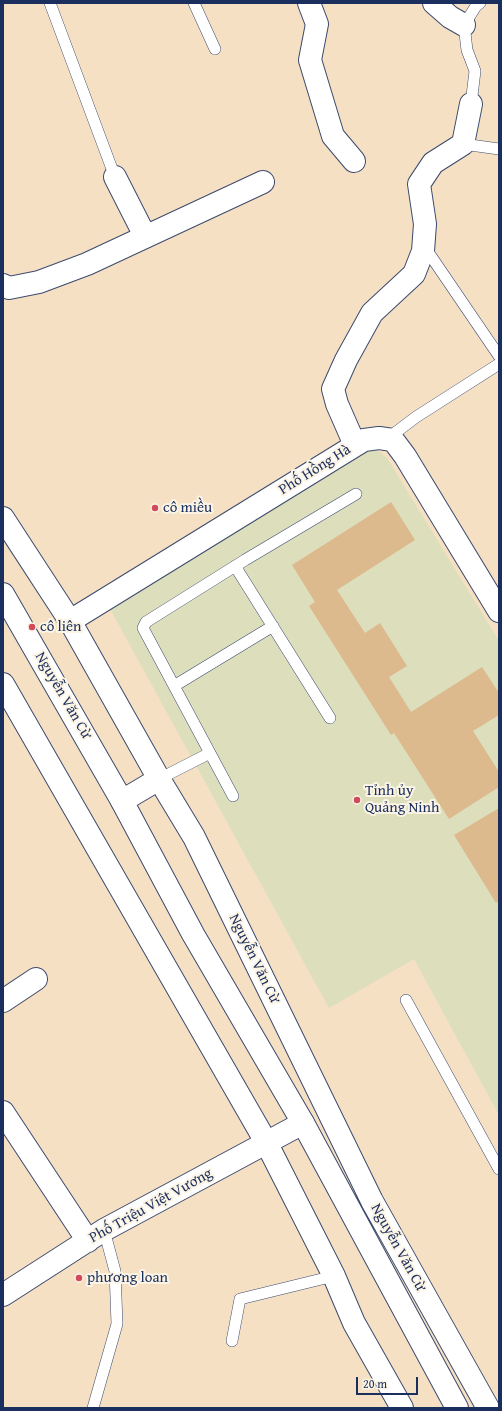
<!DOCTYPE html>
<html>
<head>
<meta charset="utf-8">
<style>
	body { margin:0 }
	#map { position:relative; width:502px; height:1411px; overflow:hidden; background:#f5e0c3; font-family:"Gentium Book Plus",serif }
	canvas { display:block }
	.frame { position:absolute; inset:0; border:4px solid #1b2f5e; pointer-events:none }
	.scale { position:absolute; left:356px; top:1377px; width:62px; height:18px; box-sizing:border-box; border:2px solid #1b2f5e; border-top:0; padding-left:5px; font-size:12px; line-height:14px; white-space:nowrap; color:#1b2f5e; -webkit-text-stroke:3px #fcf5e5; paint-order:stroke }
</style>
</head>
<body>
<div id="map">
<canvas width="502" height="1411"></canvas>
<div class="frame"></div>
<div class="scale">20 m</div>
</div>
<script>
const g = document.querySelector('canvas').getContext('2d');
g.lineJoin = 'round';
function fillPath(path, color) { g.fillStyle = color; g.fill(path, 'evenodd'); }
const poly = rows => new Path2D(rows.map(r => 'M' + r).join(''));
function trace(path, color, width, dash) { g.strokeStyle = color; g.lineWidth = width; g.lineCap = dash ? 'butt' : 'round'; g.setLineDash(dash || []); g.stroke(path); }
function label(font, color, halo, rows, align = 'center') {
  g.font = font + ' "Gentium Book Plus",serif'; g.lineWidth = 4; g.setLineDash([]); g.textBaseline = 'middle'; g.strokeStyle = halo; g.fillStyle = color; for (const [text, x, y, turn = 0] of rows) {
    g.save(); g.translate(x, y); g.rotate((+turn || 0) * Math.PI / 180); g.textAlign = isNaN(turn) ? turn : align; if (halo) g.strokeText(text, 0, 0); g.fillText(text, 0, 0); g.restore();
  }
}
fillPath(poly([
	[364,447,377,450,387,458,499,641,499,1115,414,959,329,1008,109,607]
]), '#dcdebc');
fillPath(poly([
	[391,502,415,540,337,590,365,633,380,623,407,666,389,677,411,712,482,667,499,693,499,715,473,731,499,772,499,787,449,819,394,733,391,735,309,606,315,602,292,565],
	[499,808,499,901,496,903,454,835]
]), '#ddba8e');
const service = poly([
	[50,3,115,177],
	[194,3,215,49],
	[471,104,475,71,467,50,464,25,476,6,480,3],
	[463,144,499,149],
	[424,246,499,356],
	[387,439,416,417,499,364],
	[235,566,330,718],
	[174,686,273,626],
	[159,779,210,753],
	[233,796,143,628,146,622,245,560,356,494],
	[406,1000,499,1169],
	[232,1341,240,1299,334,1276],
	[93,1408,117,1324,115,1271,104,1230]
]);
const minor = poly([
	[309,3,317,24,310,60,333,136,354,161],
	[434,3,450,17,464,25],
	[115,177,145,236],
	[3,285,9,288,39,282,87,264,263,182],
	[355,445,337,404,333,389,346,360,372,313,414,274,423,251,425,224,419,184,433,163,463,144,471,104],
	[70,621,364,440,379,438,393,440,405,456,499,611],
	[3,1001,36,979],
	[3,1112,88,1241],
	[3,1295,104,1230,303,1123]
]);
const tertiary = poly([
	[3,684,266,1142,334,1276,354,1323,402,1408]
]);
const primary = poly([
	[3,518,70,621,159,779,194,837,372,1201,488,1408],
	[3,594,122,801,193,934,303,1123,457,1408]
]);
const trunk = poly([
	[122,801,159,779]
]);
trace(service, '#3c4a6d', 12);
trace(minor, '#3c4a6d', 24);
trace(tertiary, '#3c4a6d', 24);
trace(primary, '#3c4a6d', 24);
trace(trunk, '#3c4a6d', 24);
trace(service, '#fff', 11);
trace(minor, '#fff', 22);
trace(tertiary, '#fff', 22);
trace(primary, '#fff', 22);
trace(trunk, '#fff', 22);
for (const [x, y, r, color] of [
	[155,508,4,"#d1495b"],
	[32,627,4,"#d1495b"],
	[357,800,4,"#d1495b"],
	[79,1278,4,"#d1495b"]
]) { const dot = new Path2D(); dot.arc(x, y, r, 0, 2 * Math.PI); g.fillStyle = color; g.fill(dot); trace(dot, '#fcf5e5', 1.5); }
label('15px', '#1b2f5e', '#fcf5e5', [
	["Phố Hồng Hà",315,470,-32],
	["Nguyễn Văn Cừ",63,696,60],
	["Nguyễn Văn Cừ",254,959,64],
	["Phố Triệu Việt Vương",151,1206,-29],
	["Nguyễn Văn Cừ",398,1248,61]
]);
label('15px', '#1b2f5e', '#fcf5e5', [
	["cô miều",163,508],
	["cô liên",40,627],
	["Tỉnh ủy",365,791],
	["Quảng Ninh",365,808],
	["phương loan",87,1278]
], 'left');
</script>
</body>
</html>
